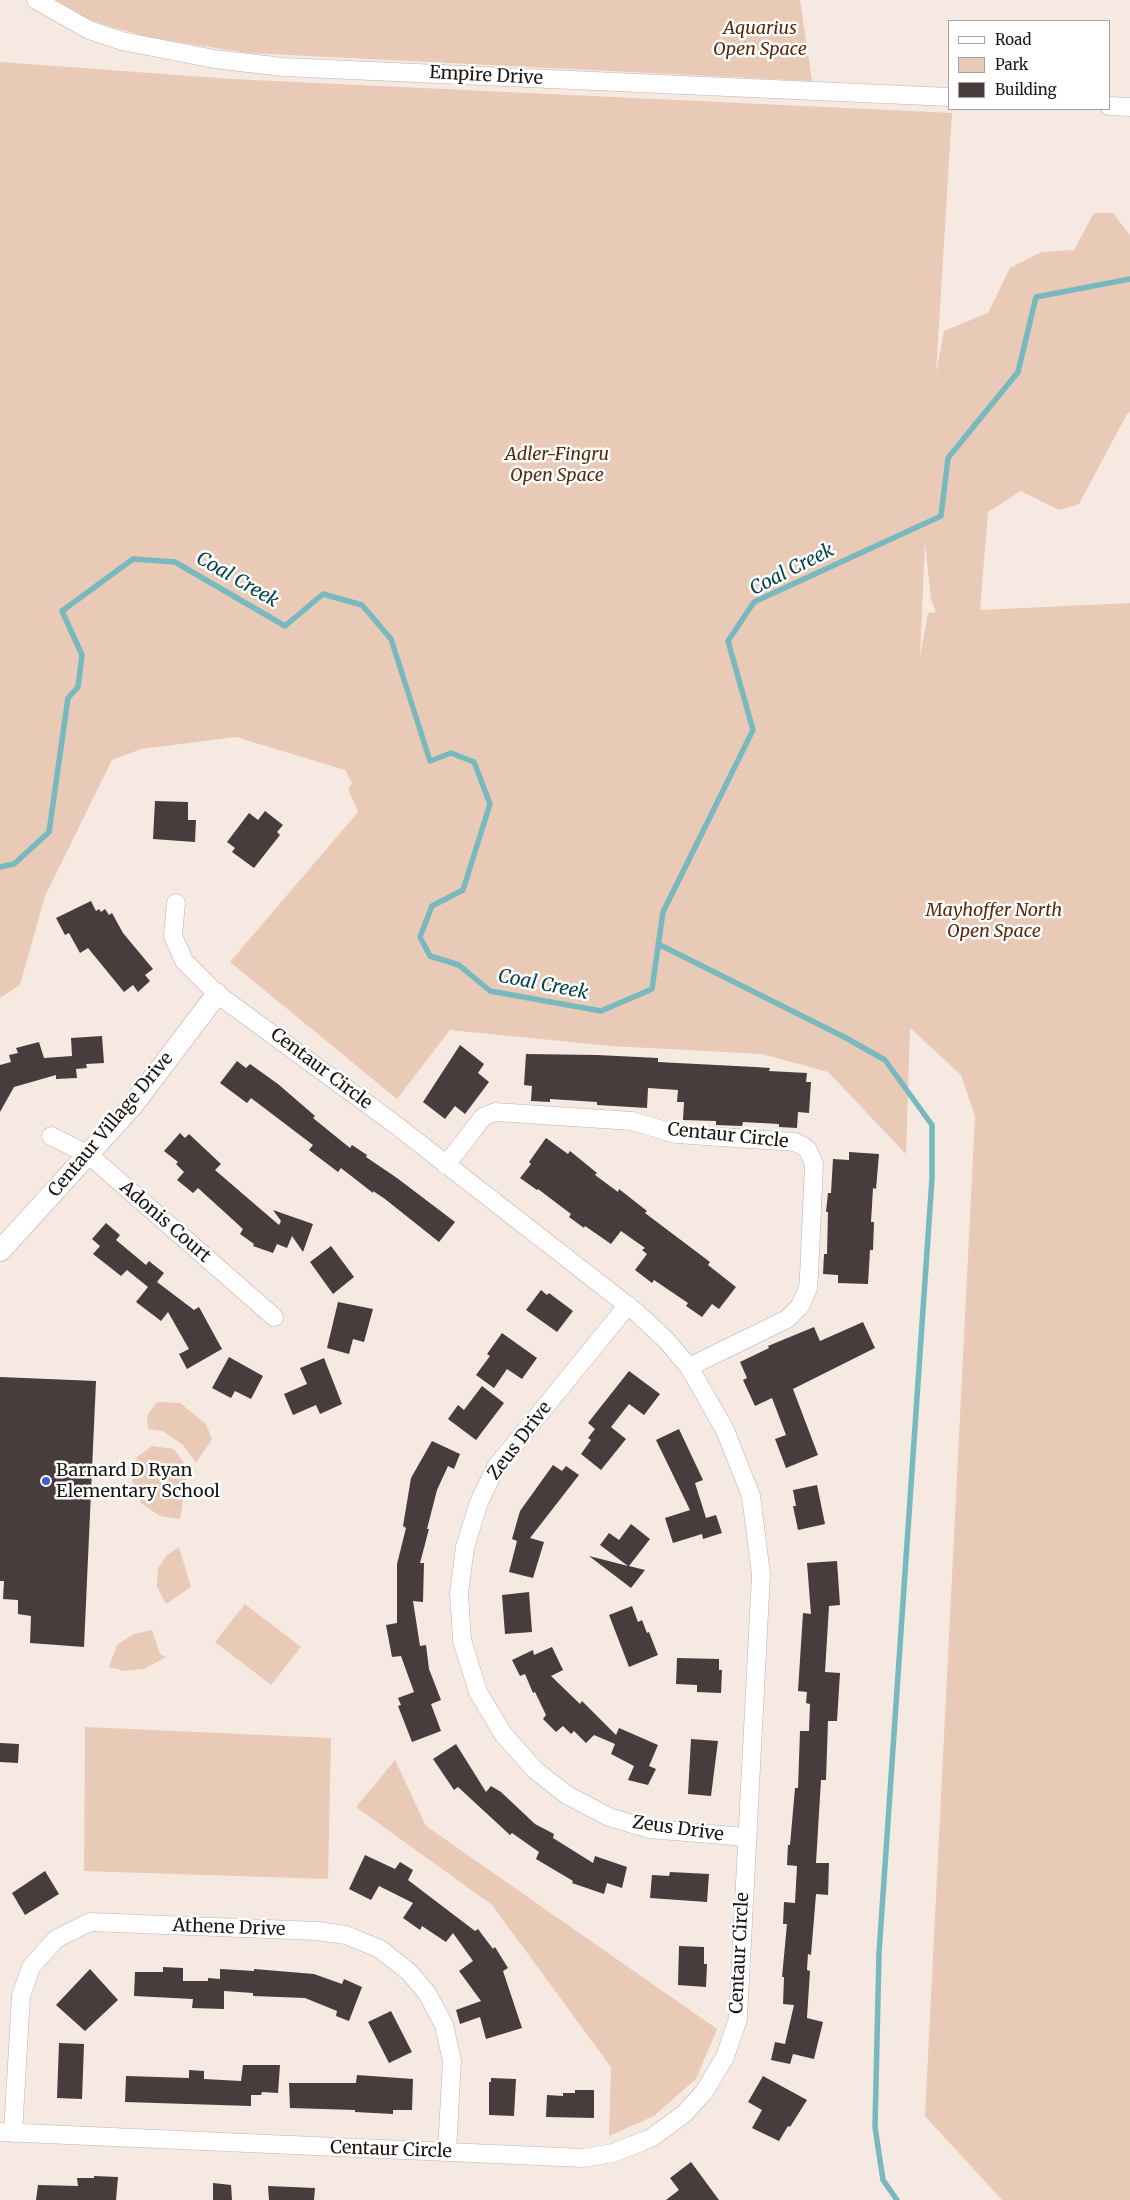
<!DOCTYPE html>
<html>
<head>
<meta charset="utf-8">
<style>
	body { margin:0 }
	#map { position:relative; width:1130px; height:2200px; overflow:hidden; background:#f6e9e2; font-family:Merriweather,serif }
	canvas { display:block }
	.legend { position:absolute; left:948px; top:20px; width:162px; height:90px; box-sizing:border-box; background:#fff; border:1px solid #a3a1a1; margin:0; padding:6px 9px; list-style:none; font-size:15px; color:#1a1513 }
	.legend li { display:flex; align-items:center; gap:10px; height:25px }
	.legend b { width:25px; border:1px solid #a3a1a1 }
</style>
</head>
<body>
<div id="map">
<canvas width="1130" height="2200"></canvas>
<ul class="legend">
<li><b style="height:6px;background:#fff"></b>Road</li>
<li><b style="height:14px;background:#e9cab7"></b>Park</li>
<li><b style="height:14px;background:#483c3c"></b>Building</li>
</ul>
</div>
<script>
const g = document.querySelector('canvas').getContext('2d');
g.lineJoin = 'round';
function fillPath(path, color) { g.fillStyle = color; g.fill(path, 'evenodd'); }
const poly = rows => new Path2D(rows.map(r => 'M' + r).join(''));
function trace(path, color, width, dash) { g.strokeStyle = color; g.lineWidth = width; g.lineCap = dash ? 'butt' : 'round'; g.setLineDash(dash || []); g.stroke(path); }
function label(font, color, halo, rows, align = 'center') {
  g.font = font + ' Merriweather,serif'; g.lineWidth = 5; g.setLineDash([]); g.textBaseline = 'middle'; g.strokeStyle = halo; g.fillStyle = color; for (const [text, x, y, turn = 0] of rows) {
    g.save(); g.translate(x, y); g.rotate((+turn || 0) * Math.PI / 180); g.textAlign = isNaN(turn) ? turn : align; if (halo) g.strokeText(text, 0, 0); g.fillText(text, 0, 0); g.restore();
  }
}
fillPath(poly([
	[55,0,800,0,812,81,248,53,151,38,88,20],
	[0,62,232,79,952,113,936,373,944,331,988,313,1010,268,1041,252,1074,250,1094,213,1113,213,1130,235,1130,412,1127,414,1079,504,1059,510,1021,491,988,512,980,610,1130,603,1130,2200,1002,2200,925,2116,975,1116,961,1075,910,1028,906,1154,828,1072,762,1054,611,1046,450,1030,397,1099,230,962,358,812,348,789,352,783,345,770,236,737,141,749,112,760,45,896,20,985,0,998],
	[925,542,931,600,936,612,928,613,920,657],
	[157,1402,180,1403,206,1424,212,1439,196,1463,183,1445,163,1431,148,1429,147,1416],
	[152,1446,174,1449,188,1469,180,1519,160,1516,141,1503,132,1479,137,1457],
	[179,1547,191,1587,166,1604,157,1587,158,1568,167,1555],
	[245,1604,301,1647,271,1685,215,1642],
	[152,1630,160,1654,166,1657,144,1669,124,1671,109,1667,117,1645,134,1634],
	[85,1727,331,1738,328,1879,84,1871],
	[395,1760,426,1826,717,2029,696,2079,654,2116,609,2136,611,2067,492,1905,356,1807]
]), '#e9cab7');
trace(poly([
	[0,867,14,864,49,832,68,698,78,687,82,655,62,611,133,559,175,562,285,626,323,594,362,605,391,639,430,761,451,753,474,762,490,804,463,890,432,906,420,937,430,956,459,965,490,991,601,1011,652,989,663,912,753,730,728,641,754,602,941,516,948,458,1018,372,1036,297,1130,279],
	[658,944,846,1038,885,1060,932,1125,932,1178,879,1953,875,2127,883,2180,897,2200]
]), '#78b9bf', 5.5);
fillPath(poly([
	[155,801,188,802,188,820,196,820,195,842,153,839],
	[265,811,283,825,277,832,280,835,254,868,232,852,235,848,227,842,249,813,258,820],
	[91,901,96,911,99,909,101,912,105,909,109,915,112,913,123,933,153,969,145,975,150,981,138,992,133,985,124,992,88,948,80,953,69,933,65,935,56,918],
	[102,1036,104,1063,86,1064,87,1068,76,1069,77,1078,56,1079,56,1075,14,1087,0,1112,0,1065,11,1062,9,1055,18,1053,16,1048,39,1042,44,1058,72,1056,71,1038],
	[460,1045,484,1064,478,1073,489,1082,465,1114,455,1106,445,1119,423,1102],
	[526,1054,597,1055,658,1058,658,1062,755,1067,770,1068,769,1071,807,1073,806,1082,811,1082,809,1113,798,1112,797,1128,779,1127,779,1124,743,1122,742,1126,716,1125,716,1121,683,1120,684,1102,677,1102,678,1090,648,1088,647,1108,597,1105,597,1102,550,1099,550,1102,531,1101,532,1086,524,1085],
	[237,1061,246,1068,250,1064,278,1084,315,1116,313,1118,350,1148,352,1145,367,1155,366,1157,397,1178,455,1222,439,1242,385,1199,373,1191,373,1193,341,1168,338,1172,309,1150,313,1145,251,1098,247,1103,220,1083],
	[180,1133,185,1138,189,1134,221,1164,215,1170,279,1225,281,1221,273,1210,313,1224,303,1252,292,1236,287,1248,277,1244,273,1253,253,1246,254,1244,240,1234,243,1229,198,1188,193,1193,177,1180,184,1172,176,1164,178,1162,164,1151],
	[546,1138,568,1154,570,1151,597,1173,595,1175,618,1192,619,1189,647,1211,645,1213,710,1262,708,1265,736,1287,719,1309,712,1304,702,1317,686,1306,688,1303,654,1280,652,1283,635,1270,647,1254,642,1250,645,1248,621,1231,611,1244,585,1226,584,1228,569,1217,571,1214,538,1189,537,1190,520,1178,531,1164,529,1162],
	[849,1152,879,1154,876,1189,873,1188,871,1222,874,1222,873,1250,870,1250,868,1284,838,1283,838,1275,823,1274,824,1254,827,1254,828,1212,826,1212,828,1193,831,1193,833,1159,849,1160],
	[106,1223,120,1235,116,1240,146,1265,149,1261,164,1273,157,1282,194,1310,199,1307,222,1349,187,1369,179,1354,189,1349,168,1312,161,1321,136,1302,148,1287,127,1270,121,1276,93,1254,100,1246,92,1239],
	[331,1246,354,1277,333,1294,310,1262],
	[541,1290,547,1295,549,1293,573,1311,557,1332,526,1310],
	[338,1302,373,1309,364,1342,353,1339,349,1354,327,1348],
	[863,1322,875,1348,793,1389,818,1455,786,1468,775,1439,786,1435,772,1398,755,1406,743,1380,747,1378,740,1362,769,1348,768,1346,814,1327,820,1341],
	[502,1333,537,1358,522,1379,507,1369,494,1388,476,1375,490,1356,487,1354],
	[229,1357,263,1376,251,1399,235,1391,231,1398,212,1388],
	[324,1358,342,1404,320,1414,316,1405,293,1415,284,1394,307,1384,300,1368],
	[629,1371,660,1394,644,1415,629,1404,611,1427,626,1439,601,1470,581,1454,591,1440,588,1438,595,1429,588,1423],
	[0,1377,96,1381,84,1647,30,1643,31,1616,18,1614,18,1600,3,1599,4,1581,0,1581],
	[482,1386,504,1403,476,1440,448,1419,458,1405,464,1410],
	[679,1429,703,1480,695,1483,706,1518,716,1515,722,1533,703,1539,702,1534,673,1543,665,1518,690,1510,656,1440],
	[432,1441,460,1454,454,1469,448,1466,437,1490,427,1529,429,1529,420,1563,424,1563,423,1602,413,1601,420,1646,426,1645,429,1669,441,1700,431,1704,441,1731,412,1742,398,1706,401,1705,398,1698,414,1692,401,1656,392,1657,386,1625,397,1623,397,1564,406,1528,403,1526,411,1478],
	[553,1465,562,1471,566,1466,579,1475,530,1538,544,1542,533,1578,509,1572,517,1541,512,1539,520,1511],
	[817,1485,825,1524,798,1530,793,1506,796,1506,793,1490],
	[631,1524,650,1539,629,1566,645,1570,631,1588,589,1556,628,1566,600,1545,609,1533,619,1540],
	[837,1561,840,1605,829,1606,825,1672,840,1673,837,1721,828,1721,826,1780,821,1780,816,1863,829,1863,828,1895,816,1894,811,1955,808,1954,807,1970,810,1971,807,2018,823,2022,814,2059,793,2054,790,2064,771,2060,775,2042,785,2044,794,2005,783,2004,784,1977,782,1977,787,1924,783,1924,784,1902,795,1903,797,1866,787,1865,788,1845,790,1845,795,1788,798,1788,800,1731,809,1731,810,1704,806,1703,807,1692,798,1691,803,1613,811,1614,807,1563],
	[529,1592,532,1632,505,1634,502,1595],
	[632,1606,638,1622,642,1620,647,1633,649,1632,658,1655,629,1667,609,1615],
	[552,1647,563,1670,551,1676,580,1704,582,1701,616,1735,619,1728,658,1745,649,1766,656,1769,648,1785,628,1780,634,1766,611,1754,615,1744,594,1735,586,1743,574,1731,571,1734,563,1726,556,1732,543,1719,546,1715,535,1692,533,1693,525,1674,520,1676,512,1660,533,1650,534,1655],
	[677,1658,719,1659,719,1670,722,1670,721,1693,697,1692,697,1685,676,1684],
	[691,1739,718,1741,711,1796,688,1794],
	[0,1743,19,1744,18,1763,0,1762],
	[456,1744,486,1792,491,1786,501,1792,535,1824,554,1834,553,1838,593,1863,595,1856,627,1867,622,1888,607,1883,604,1894,572,1883,573,1881,536,1859,539,1852,512,1833,510,1835,458,1787,454,1790,433,1759],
	[365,1855,395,1869,400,1862,413,1870,408,1880,475,1931,478,1929,493,1949,495,1947,508,1968,503,1971,522,2028,486,2039,480,2017,460,2024,456,2010,481,2001,459,1971,473,1961,453,1933,446,1942,422,1926,420,1930,403,1918,413,1903,379,1886,371,1900,349,1889],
	[45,1871,59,1894,25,1915,12,1893],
	[670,1872,709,1874,707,1902,650,1898,652,1875,669,1876],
	[679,1946,704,1947,704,1964,707,1964,706,1987,678,1985],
	[163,1967,183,1968,183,1981,208,1981,208,1978,220,1979,220,1969,254,1971,254,1969,314,1974,342,1984,344,1979,362,1987,349,2021,336,2016,337,2011,305,1998,253,1996,253,1993,224,1991,224,2009,192,2008,193,1999,134,1996,135,1972,163,1972],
	[90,1969,118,2000,85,2031,56,2005],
	[391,2011,412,2052,389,2063,368,2022],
	[59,2043,84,2044,82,2099,57,2098],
	[243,2065,280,2065,278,2093,262,2092,261,2095,251,2095,251,2106,125,2102,126,2076,189,2078,189,2070,204,2071,204,2079,241,2081],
	[357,2075,413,2079,412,2110,393,2110,393,2114,355,2112,355,2110,290,2108,289,2083,356,2083],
	[763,2076,807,2100,790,2127,788,2126,779,2141,752,2128,762,2110,748,2102],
	[491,2078,516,2079,514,2116,489,2115,489,2082,491,2082],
	[575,2090,594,2090,594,2118,546,2117,547,2095,563,2096,563,2093,575,2093],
	[691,2162,719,2200,666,2200,679,2190,670,2178],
	[94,2176,118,2177,116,2200,36,2200,38,2185,78,2186,77,2178,94,2178],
	[213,2183,231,2185,232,2200,213,2200],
	[268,2186,315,2188,314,2200,269,2200]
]), '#483c3c');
const minor = poly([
	[36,0,89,30,122,41,214,59,283,67,949,97],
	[1109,106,1130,107],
	[51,1136,89,1155,274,1317],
	[446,1165,483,1117,495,1112,632,1121,676,1134,795,1142,803,1146,808,1150,814,1164,809,1276,808,1288,800,1306,787,1319,689,1367],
	[628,1305,496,1467,479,1502,465,1547,459,1593,462,1640,478,1692,503,1734,535,1770,567,1795,609,1817,649,1829,746,1837],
	[0,2132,583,2158,613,2153,636,2144,651,2138,684,2114,704,2092,725,2057,738,2019,761,1574,751,1496,725,1430,689,1367,666,1340,636,1312,392,1122,217,994,184,961,173,936,176,903],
	[13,2133,21,1996,31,1967,56,1939,90,1922,317,1931,346,1935,380,1949,409,1972,427,1993,444,2025,452,2061,447,2151]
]);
const tertiary = poly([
	[0,1251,132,1106,217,994]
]);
trace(minor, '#bcb1aa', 19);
trace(tertiary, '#bcb1aa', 22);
trace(minor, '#fff', 18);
trace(tertiary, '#fff', 21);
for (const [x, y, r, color] of [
	[46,1481,5,"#445fd2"]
]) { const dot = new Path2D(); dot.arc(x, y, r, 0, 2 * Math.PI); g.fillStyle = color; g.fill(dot); trace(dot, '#fff', 2); }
label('italic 18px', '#572b0b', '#fff', [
	["Aquarius",760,29],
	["Open Space",760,50],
	["Adler-Fingru",557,455],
	["Open Space",557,476],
	["Mayhoffer North",994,911],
	["Open Space",994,932]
]);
label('18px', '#1a1513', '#fff', [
	["Empire Drive",486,76,3],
	["Centaur Circle",321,1069,37],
	["Centaur Village Drive",111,1125,-50],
	["Centaur Circle",728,1136,6],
	["Adonis Court",165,1222,41],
	["Zeus Drive",520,1441,-53],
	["Zeus Drive",678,1829,8],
	["Athene Drive",229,1928,2],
	["Centaur Circle",740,1953,-87],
	["Centaur Circle",391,2150,2]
]);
label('18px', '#1a1513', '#fff', [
	["Barnard D Ryan",56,1471],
	["Elementary School",56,1492]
], 'left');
label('italic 19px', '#054449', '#fff', [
	["Coal Creek",792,570,-27],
	["Coal Creek",237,580,30],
	["Coal Creek",543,985,11]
]);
</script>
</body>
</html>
